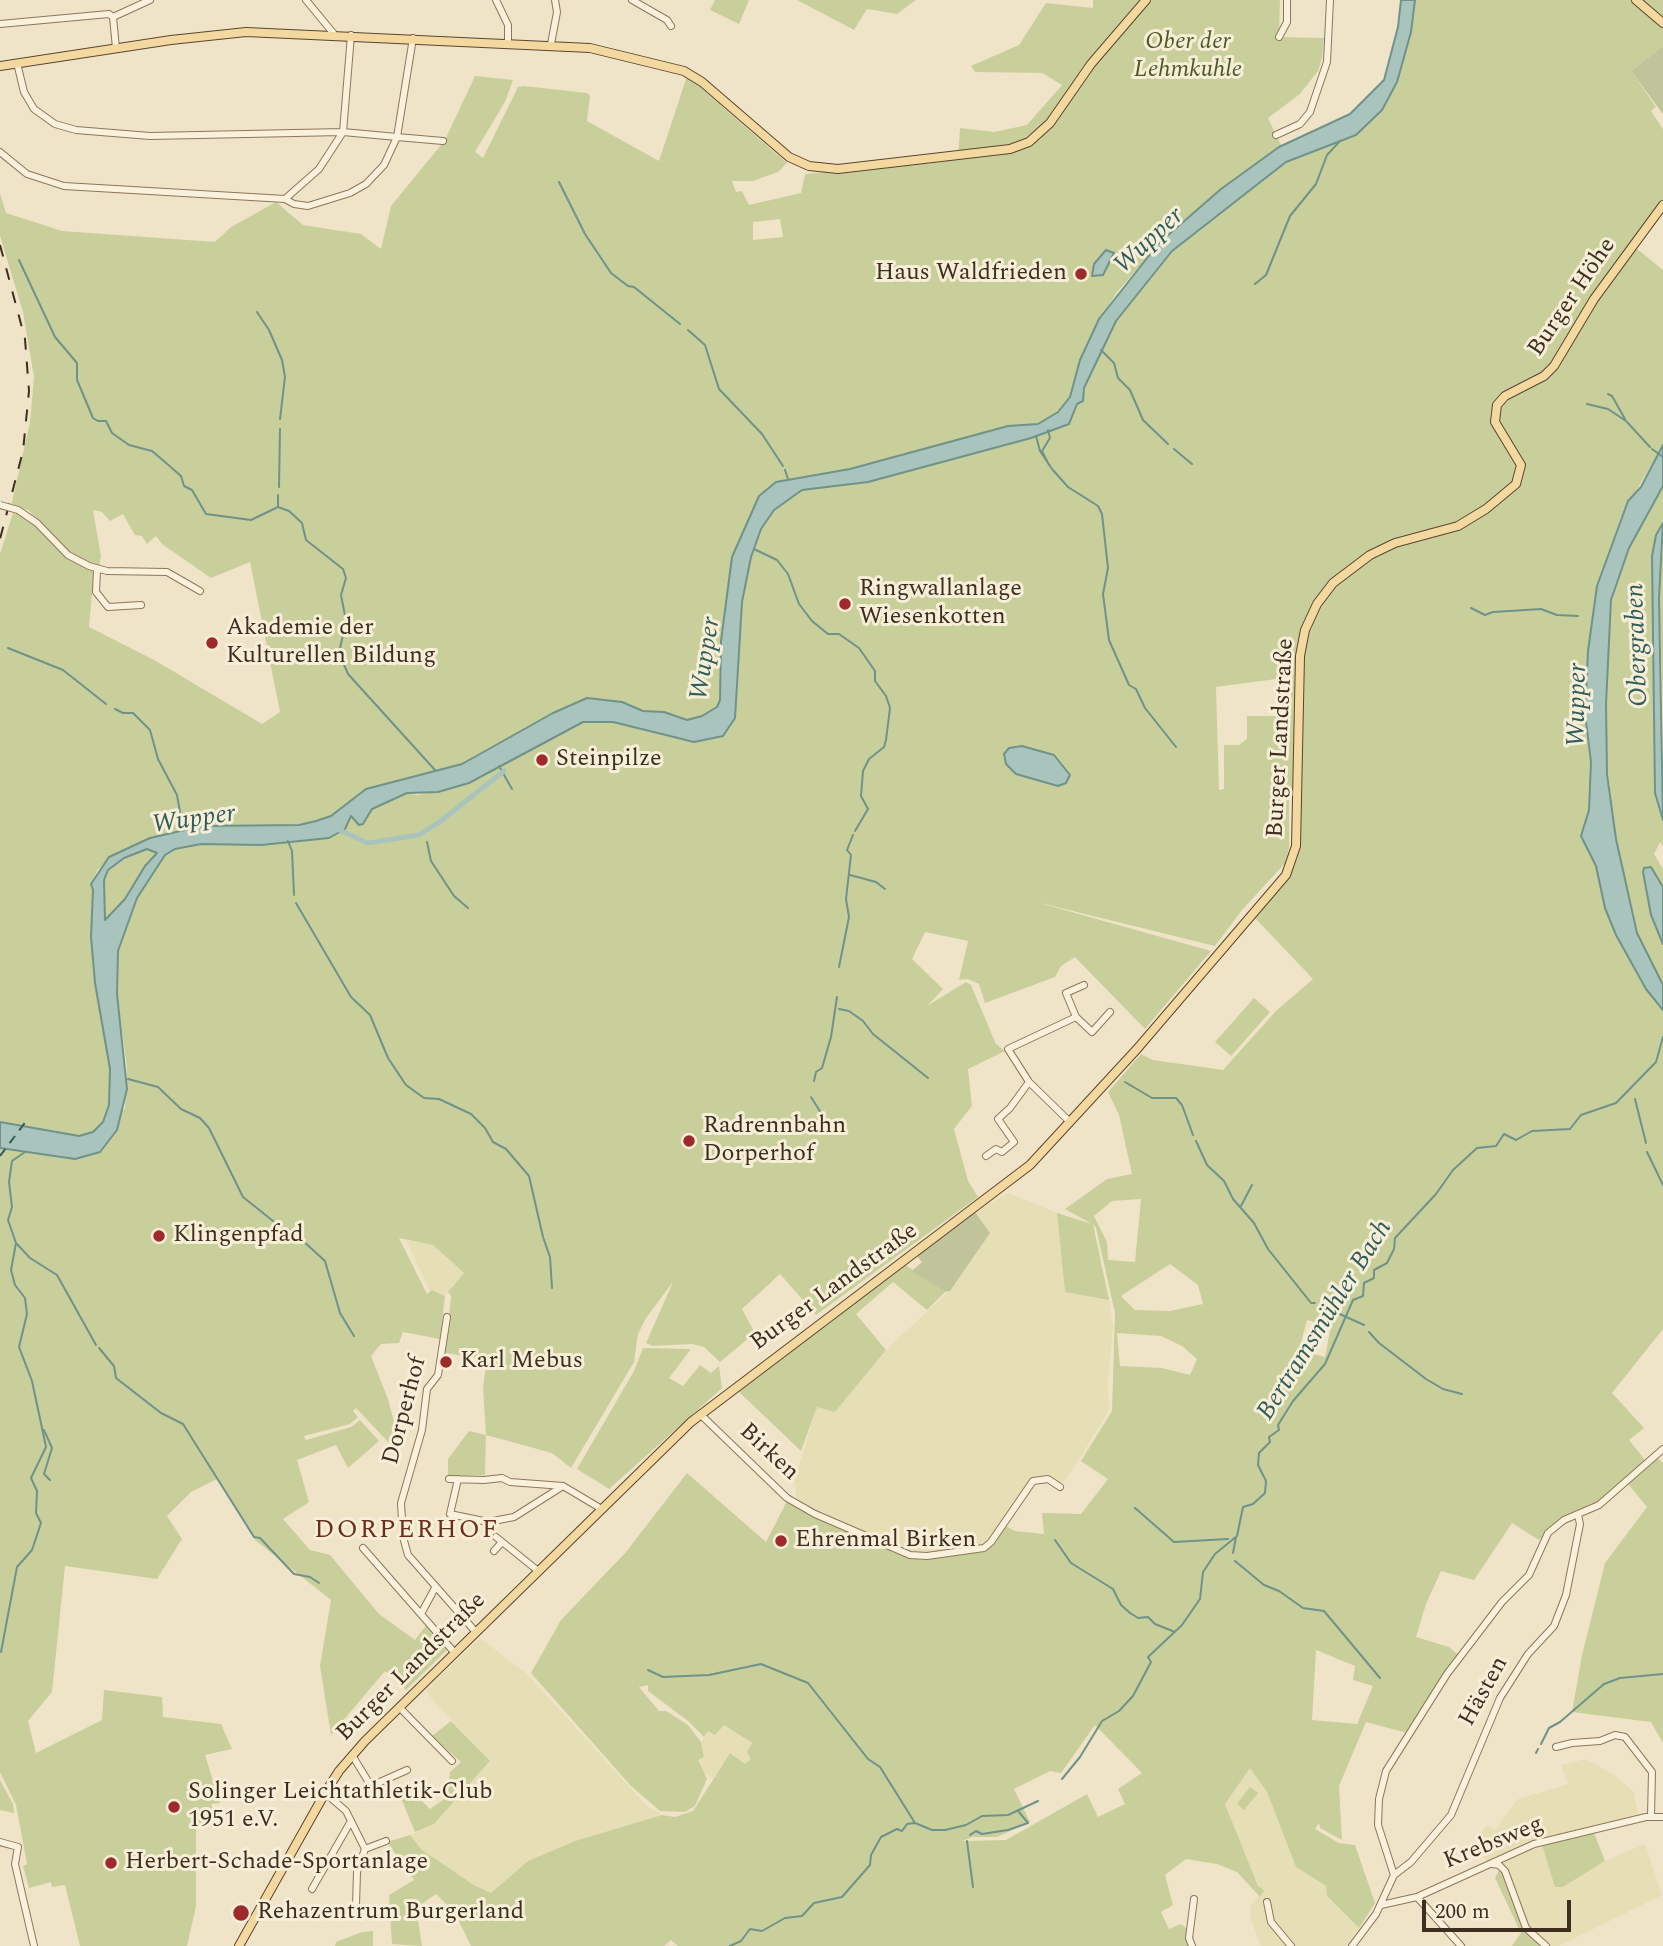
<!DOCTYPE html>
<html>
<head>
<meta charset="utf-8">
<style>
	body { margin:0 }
	#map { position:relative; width:1663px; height:1946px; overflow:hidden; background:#f0e4c8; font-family:Spectral,serif }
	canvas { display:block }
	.scale { position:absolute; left:1422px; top:1900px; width:149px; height:32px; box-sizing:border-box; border:4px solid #3d2e20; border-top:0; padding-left:9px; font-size:21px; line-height:24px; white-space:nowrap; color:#3d2e20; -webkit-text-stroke:5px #f7eed8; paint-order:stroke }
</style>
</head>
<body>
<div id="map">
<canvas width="1663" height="1946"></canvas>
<div class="scale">200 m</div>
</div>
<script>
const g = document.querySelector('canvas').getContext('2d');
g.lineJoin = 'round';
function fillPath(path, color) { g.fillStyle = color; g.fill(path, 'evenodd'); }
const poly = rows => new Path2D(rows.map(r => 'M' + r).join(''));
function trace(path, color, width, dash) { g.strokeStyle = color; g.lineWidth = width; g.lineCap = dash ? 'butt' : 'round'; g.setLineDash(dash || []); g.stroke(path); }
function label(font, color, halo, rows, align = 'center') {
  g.font = font + ' Spectral,serif'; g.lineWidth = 6; g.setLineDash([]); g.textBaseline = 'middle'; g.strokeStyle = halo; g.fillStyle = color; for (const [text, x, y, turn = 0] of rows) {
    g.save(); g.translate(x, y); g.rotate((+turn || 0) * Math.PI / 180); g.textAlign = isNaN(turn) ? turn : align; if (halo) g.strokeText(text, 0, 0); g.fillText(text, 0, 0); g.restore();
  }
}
fillPath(poly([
	[1008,1193,1057,1213,1065,1291,1109,1300,1113,1327,1108,1379,1109,1410,1079,1460,1061,1485,1044,1477,1031,1479,986,1543,970,1549,921,1554,905,1550,816,1513,797,1501,794,1482,817,1407,835,1412,886,1350,950,1290,990,1233,975,1212],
	[406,1240,433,1245,464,1273,445,1296,432,1290,430,1292],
	[480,1638,527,1674,647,1806,662,1815,575,1841,528,1861,491,1893,474,1885,422,1850,410,1835,434,1824,490,1762,425,1691],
	[723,1725,752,1744,751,1759,746,1765,730,1753,712,1779,704,1773,698,1760,704,1757,701,1742,708,1731],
	[1586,1759,1614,1775,1633,1791,1639,1817,1524,1846,1488,1862,1473,1846,1487,1825,1495,1830,1518,1799,1568,1784,1561,1765],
	[1250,1768,1267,1792,1296,1867,1326,1886,1327,1897,1359,1928,1345,1946,1261,1946,1250,1917,1251,1905,1264,1890,1258,1886,1225,1804],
	[1645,1844,1662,1895,1559,1946,1549,1946,1529,1930,1513,1881,1501,1862,1542,1845,1555,1886,1563,1887,1605,1861]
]), '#e6deb5');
fillPath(poly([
	[715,0,749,0,739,24,710,10],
	[797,0,916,0,897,14,867,9,854,30],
	[1093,0,1280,0,1279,37,1324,38,1322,58,1318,71,1300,94,1268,118,1281,145,1176,226,1117,292,1092,332,1070,397,1058,412,1038,424,1008,426,850,469,776,482,759,496,732,557,721,641,720,700,717,707,702,716,687,720,664,712,643,711,622,702,587,698,553,713,462,764,366,789,331,816,316,821,299,825,202,826,175,831,98,869,91,884,93,890,91,937,93,970,110,1070,109,1105,103,1122,93,1133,73,1136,43,1132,21,1151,75,1159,125,1108,127,1068,117,994,118,951,137,898,165,855,175,849,201,844,261,845,329,838,351,816,367,819,372,809,407,793,418,795,469,783,583,722,613,722,669,737,694,742,710,740,736,700,742,602,751,556,761,529,774,510,802,490,885,477,1069,424,1077,404,1083,401,1084,388,1116,321,1172,251,1286,162,1356,136,1382,110,1400,72,1415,0,1663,0,1663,46,1631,71,1656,107,1651,111,1663,129,1663,212,1636,248,1663,270,1663,445,1621,517,1597,586,1588,651,1585,713,1591,762,1589,810,1581,836,1596,866,1605,908,1616,935,1646,989,1663,1010,1663,1329,1612,1393,1644,1428,1629,1440,1645,1460,1653,1454,1663,1463,1663,1743,1651,1722,1572,1712,1582,1655,1605,1563,1647,1507,1624,1479,1599,1501,1555,1523,1539,1540,1512,1523,1474,1580,1441,1571,1426,1604,1416,1637,1449,1647,1458,1655,1407,1733,1366,1722,1339,1786,1342,1840,1320,1828,1319,1823,1315,1829,1339,1843,1355,1845,1375,1903,1359,1928,1327,1896,1326,1886,1296,1867,1267,1792,1250,1768,1225,1804,1258,1886,1264,1890,1260,1897,1237,1872,1217,1864,1186,1859,1165,1875,1173,1905,1161,1912,1169,1929,1181,1924,1188,1930,1189,1946,678,1946,671,1940,664,1946,471,1946,455,1913,436,1894,416,1908,422,1946,392,1944,389,1895,414,1880,387,1842,410,1835,422,1850,474,1885,491,1893,528,1861,575,1841,662,1815,675,1817,693,1811,730,1753,745,1764,751,1759,747,1752,752,1743,724,1725,715,1735,708,1731,704,1737,688,1721,648,1691,648,1685,639,1687,659,1711,666,1711,688,1725,701,1742,704,1757,698,1760,707,1779,695,1806,685,1812,660,1811,631,1786,531,1673,561,1620,626,1552,687,1473,766,1542,787,1501,910,1558,922,1560,985,1550,997,1541,1004,1525,1015,1531,1044,1534,1042,1513,1081,1514,1108,1479,1081,1461,1112,1411,1115,1313,1096,1228,1093,1224,1109,1300,1065,1292,1057,1213,1092,1224,1065,1209,1107,1179,1132,1174,1119,1115,1108,1092,1141,1054,1153,1060,1223,1070,1276,1011,1313,979,1255,918,1287,879,1298,857,1300,797,1289,798,1289,847,1286,862,1242,910,1215,946,1036,902,1211,951,1145,1029,1075,957,1061,966,1055,977,985,1003,979,984,968,979,959,980,968,941,925,932,912,959,943,989,927,1006,966,982,971,985,996,1044,1005,1051,968,1069,972,1106,954,1129,968,1181,978,1197,816,1315,780,1274,742,1309,755,1333,720,1362,704,1347,692,1344,652,1346,646,1343,673,1282,646,1318,638,1334,634,1362,571,1468,552,1453,486,1435,485,1475,448,1476,448,1459,469,1431,486,1435,483,1387,487,1359,445,1353,451,1296,448,1292,464,1273,433,1245,399,1238,427,1294,432,1290,445,1296,440,1339,403,1332,399,1343,381,1344,371,1356,388,1399,398,1437,391,1445,356,1408,353,1411,358,1417,350,1424,304,1436,306,1440,351,1427,360,1420,379,1441,348,1468,336,1445,297,1460,309,1502,283,1519,310,1550,330,1555,379,1614,415,1640,428,1623,448,1649,406,1690,385,1671,331,1735,320,1666,331,1600,255,1540,217,1479,191,1492,167,1516,182,1539,157,1579,65,1566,52,1692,28,1721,36,1753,102,1720,104,1690,162,1697,163,1717,221,1724,232,1749,205,1755,220,1803,211,1804,216,1817,196,1826,196,1906,187,1946,80,1946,65,1885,52,1887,51,1882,29,1888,23,1866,27,1864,16,1805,0,1772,0,554,13,513,24,516,66,556,94,572,89,627,156,661,262,724,280,712,250,562,211,578,162,544,156,536,147,544,142,536,135,535,123,514,110,521,102,512,93,510,101,556,99,567,73,555,28,510,11,506,30,422,34,377,23,312,0,236,0,193,6,213,62,231,215,242,231,227,276,202,303,225,361,234,381,249,391,206,445,140,475,76,513,80,505,102,475,152,483,158,518,87,524,86,587,93,590,96,587,121,659,161,687,76,787,163,778,172,753,181,732,181,736,192,742,191,749,205,801,193,805,174,958,159,960,128,994,132,1027,125,1062,85,1042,73,975,72,971,66,1019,45,1046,3,1093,8],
	[780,219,783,237,753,240,753,222],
	[1291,677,1291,716,1247,716,1247,739,1239,745,1224,745,1224,789,1219,790,1216,687],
	[1141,1199,1135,1262,1108,1260,1107,1242,1094,1216,1112,1201],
	[1170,1264,1198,1285,1203,1304,1170,1311,1135,1310,1121,1296],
	[1307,1320,1331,1326,1325,1357,1314,1354,1306,1370,1295,1366],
	[1117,1333,1161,1336,1182,1346,1197,1359,1190,1375,1162,1368,1120,1366],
	[1316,1650,1355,1666,1353,1680,1373,1686,1357,1724,1312,1720],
	[1095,1725,1142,1773,1118,1789,1125,1804,1098,1817,1087,1794,1006,1840,962,1841,973,1837,997,1837,1030,1822,1014,1789,1050,1771,1061,1773],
	[1663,486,1663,523,1656,535,1652,556,1655,793,1663,820,1663,846,1660,842,1654,854,1663,869,1663,887,1658,877,1643,872,1651,915,1663,944,1663,985,1641,946,1616,839,1606,755,1606,666,1613,591,1629,548],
	[1663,547,1663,700,1659,598],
	[147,849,157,853,145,866,125,899,105,920,104,879,108,870,124,858],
	[1254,998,1270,1012,1231,1056,1215,1042],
	[904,1264,945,1292,927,1310,893,1282,856,1314,886,1350,835,1412,817,1407,801,1451,736,1389],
	[643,1348,691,1349,669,1378,683,1386,700,1365,711,1373,719,1366,722,1388,609,1489,577,1469,634,1371],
	[451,1721,490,1761,434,1824,415,1832,401,1798,413,1792,430,1809,447,1797,450,1772,461,1762,432,1736],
	[0,1780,13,1804,14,1813,0,1810],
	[1250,1787,1258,1793,1244,1810,1237,1804],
	[1594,1833,1605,1861,1563,1887,1555,1887,1542,1845],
	[1500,1868,1528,1934,1540,1946,1512,1946,1521,1933,1495,1878],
	[373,1931,373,1946,335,1946,336,1942,362,1932]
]), '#c9cf9b');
fillPath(poly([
	[1663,46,1663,114,1631,71],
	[975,1212,990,1233,950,1291,945,1292,912,1271,922,1262,916,1255]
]), '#bfc49a');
const water = poly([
	[1401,0,1415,0,1411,32,1397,82,1382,110,1356,135,1286,162,1172,251,1116,321,1084,388,1083,401,1077,404,1069,424,1031,438,868,482,802,490,774,510,761,529,751,557,742,602,735,718,723,736,694,742,613,722,583,722,469,783,438,792,407,793,372,809,363,824,359,825,351,816,345,829,329,838,261,845,201,844,175,849,165,855,137,898,118,951,117,994,127,1089,117,1130,100,1152,75,1159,0,1148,0,1122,79,1136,93,1132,103,1122,109,1105,110,1069,95,983,91,937,93,890,91,884,109,857,150,838,202,826,299,825,316,821,331,816,366,789,462,764,553,713,587,698,622,702,643,711,664,712,687,720,702,716,717,707,720,700,721,641,732,557,759,496,776,482,850,469,1008,426,1038,424,1058,412,1070,397,1080,360,1099,319,1159,243,1221,189,1279,147,1350,114,1384,80,1398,27,1401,0],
	[147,849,157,853,145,866,125,899,105,920,104,880,108,870,124,858,147,849],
	[1106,250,1114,253,1103,275,1092,276,1094,264,1106,250],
	[1663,445,1663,486,1629,548,1611,600,1606,704,1607,774,1616,839,1637,933,1663,985,1663,1010,1646,989,1616,935,1605,908,1596,866,1581,836,1589,810,1591,762,1585,713,1588,651,1597,586,1628,501,1641,487,1663,445],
	[1663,523,1659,598,1663,820,1655,793,1652,556,1656,535,1663,523],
	[1022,746,1054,755,1070,775,1066,783,1058,786,1016,774,1006,764,1004,754,1009,748,1022,746],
	[1651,867,1663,887,1663,944,1651,915,1643,872,1644,868,1651,867]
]);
fillPath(water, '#a9c4bc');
trace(water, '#6f938a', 2);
trace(poly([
	[559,182,585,234,611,273,628,286,634,287,680,324],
	[19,260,55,337,77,363,77,380,93,418,98,421,106,421,112,433,129,445,152,451,165,462,181,476,184,486,192,490,206,514,251,520,278,507,289,511,302,523,306,540,343,569,346,578,341,595,346,621,339,653,348,674,435,770],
	[1255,284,1266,275,1290,216,1316,184,1327,155,1340,141],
	[257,312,269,330,282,360,285,377,280,419],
	[688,330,705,345,719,389,762,434,783,466],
	[1101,350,1114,363,1118,378,1130,390,1143,420,1168,444],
	[1608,394,1612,396,1625,419],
	[1587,404,1608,409,1626,421,1650,447],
	[1048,430,1050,438,1042,451,1049,465],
	[1036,436,1040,451,1052,469,1068,487,1098,506,1102,514,1108,568,1103,594,1109,640,1129,685,1136,689,1145,708,1176,747],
	[1174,449,1192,464],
	[1652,449,1663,457],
	[785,470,788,479],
	[279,487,280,429],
	[278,507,278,495],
	[754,549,777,560,788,574,799,604,812,621,828,634,839,634,859,648,875,671,875,681,886,696,890,708,886,740,884,747,869,759,863,771,861,796,868,809,855,831],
	[1471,608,1485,615,1493,612,1541,609,1557,615,1578,616],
	[8,648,63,670,106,704],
	[115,709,123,713,133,713,150,730,158,759,177,795,181,818],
	[499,766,512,789],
	[288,841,292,851,294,895],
	[427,842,431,861,454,896,468,908],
	[850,875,876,882,885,889],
	[296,903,351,997,370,1015,388,1058,406,1085,424,1098,439,1099,471,1114,485,1128,493,1142,506,1149,529,1176,543,1237,550,1257,552,1288],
	[839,967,849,917,846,899,851,855,847,850,853,835],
	[839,1009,849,1011,863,1021,873,1034,928,1078],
	[128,1079,158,1087,181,1109,200,1118,209,1128,243,1197,283,1229,291,1230,325,1261,340,1313,354,1336],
	[814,1081,816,1072,822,1068,831,1037,837,997],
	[1125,1082,1152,1098,1176,1098,1182,1105,1193,1135],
	[811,1097,833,1132],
	[1635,1099,1646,1143],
	[1196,1141,1207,1165,1224,1181,1233,1199,1254,1223,1268,1249,1311,1303,1315,1303],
	[1647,1152,1663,1185],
	[1241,1206,1252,1185],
	[17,1244,30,1258,57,1275,96,1345],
	[1322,1306,1364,1325],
	[1369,1332,1379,1343,1426,1379,1443,1389,1462,1394],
	[99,1348,114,1366,116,1378,161,1413,183,1424,254,1537,260,1538,294,1574,310,1577,319,1583],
	[44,1430,52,1448,44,1474,50,1480],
	[1135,1508,1174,1542,1228,1539],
	[1055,1540,1071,1563,1113,1589,1121,1605,1130,1613,1138,1618,1148,1617,1155,1624,1175,1632],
	[1233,1553,1236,1537],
	[1235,1561,1264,1585,1279,1591,1303,1608,1324,1611,1380,1678],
	[1,1652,17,1567,32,1550,41,1523,36,1513,37,1491,31,1478,46,1447,32,1381,19,1347,27,1314,25,1298,15,1285,11,1270,16,1243,8,1220,12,1207,9,1182,12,1161,25,1152],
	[648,1670,663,1677,709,1675,761,1664,808,1683,868,1759,880,1767,915,1823],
	[1541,1744,1549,1728,1560,1722,1604,1684,1620,1678,1663,1674],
	[1536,1753,1538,1749],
	[1062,1779,1080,1757,1102,1721,1119,1711,1133,1696,1151,1662,1148,1657,1182,1625,1200,1599,1203,1572,1215,1554,1237,1536,1243,1507,1253,1504,1265,1493,1266,1481,1258,1465,1259,1453,1270,1442,1269,1437,1279,1430,1278,1425,1293,1401,1325,1364,1353,1300,1363,1296,1364,1283,1374,1278,1374,1270,1387,1263,1394,1249,1395,1238,1436,1194,1453,1170,1477,1148,1496,1146,1504,1134,1516,1140,1532,1131,1570,1129,1581,1115,1616,1103,1656,1062,1663,1037],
	[970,1835,976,1831,982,1834,1008,1830,1028,1823,1019,1812],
	[967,1841,973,1887],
	[730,1946,741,1941,750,1929,762,1931,785,1918,802,1916,814,1903,842,1897,870,1865,871,1855,881,1837,897,1829,902,1831,907,1824,915,1823,932,1830,945,1830,966,1825,982,1816,1008,1815,1038,1801]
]), '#6f938a', 2);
trace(poly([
	[337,829,368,843,419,835,438,823,504,771]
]), '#a9c4bc', 5);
trace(poly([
	[0,1156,27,1120]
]), '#2f5d5a', 2, [9, 7]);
const minor = poly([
	[306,0,334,34],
	[496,0,508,25,508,42],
	[632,0,667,20,671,26],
	[0,24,109,14,113,17],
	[351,35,343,132,319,169,285,199,294,204,308,206,350,193,366,184,384,165,397,137,443,141],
	[1279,37,1287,22,1287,0],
	[551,44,557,12,555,0],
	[116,48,113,17,150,0],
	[17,63,24,92,34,109,55,124,76,130,150,136,343,132,397,137,413,38],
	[1276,135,1300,124,1310,112,1327,62,1330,0],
	[0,152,27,174,64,186,285,199],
	[18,510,37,523,68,555,89,566,107,571,167,572,200,591],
	[97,570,96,592,108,607,141,605],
	[1076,1017,1092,1032,1110,1012],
	[1070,1122,1029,1082,1008,1049,1076,1017,1066,993,1084,985],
	[986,1156,996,1149,1002,1152,1014,1142,998,1119,1010,1108,1029,1082],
	[447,1317,438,1375,427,1389,422,1430,401,1503,403,1537,408,1555,475,1631],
	[700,1414,787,1498,815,1514,910,1555,927,1556,984,1548,991,1542,1033,1481,1048,1479,1060,1487],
	[449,1479,484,1480,502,1478,510,1482,563,1486,600,1508],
	[458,1479,450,1514,488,1522,514,1517,563,1486],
	[496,1537,537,1570],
	[363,1548,454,1652],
	[494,1551,502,1542],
	[422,1612,435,1588],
	[399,1707,452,1761],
	[1556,1747,1572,1743,1600,1741,1615,1735,1625,1737,1652,1772,1651,1816],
	[352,1755,371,1786,407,1770],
	[325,1793,346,1811,365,1849,357,1872,356,1906],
	[0,1842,18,1847,15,1864,34,1946],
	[365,1849,386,1841],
	[1492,1864,1499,1865,1505,1871,1526,1928,1546,1946],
	[1394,1875,1411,1862,1451,1815,1500,1698,1528,1654,1554,1626,1566,1595,1580,1524,1578,1515],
	[312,1889,351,1821],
	[1417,1897,1461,1946],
	[1267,1902,1271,1922,1291,1946],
	[1381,1905,1417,1897,1534,1844,1646,1817,1663,1817],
	[1192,1946,1189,1938,1194,1899],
	[1352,1946,1376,1914,1394,1875,1378,1825,1379,1799,1386,1771,1447,1674,1502,1602,1529,1575,1548,1533,1564,1520,1599,1505,1663,1449]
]);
const major = poly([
	[1636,0,1663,23],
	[0,66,171,40,246,32,590,48,684,71,702,82,789,157,809,166,838,169,1010,149,1029,142,1050,123,1091,64,1146,0],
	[239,1946,325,1793,339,1771,365,1741,691,1422,1030,1165,1137,1049,1286,875,1296,846,1300,656,1305,630,1317,604,1333,583,1370,555,1395,543,1458,526,1486,509,1516,484,1521,465,1495,422,1497,405,1505,396,1544,376,1554,366,1594,299,1663,205]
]);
trace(minor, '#8d765c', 8);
trace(major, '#5b4430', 10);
trace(minor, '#faf1dc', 6);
trace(major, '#f3d9a0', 8);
trace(poly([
	[0,245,25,339,29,391,23,451,0,539]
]), '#3d2e20', 2, [12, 12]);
const minorBridge = poly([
	[0,505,18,510]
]);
trace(minorBridge, '#8d765c', 8, []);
trace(minorBridge, '#faf1dc', 6);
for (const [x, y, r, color] of [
	[1081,274,7,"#9e2a2b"],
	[845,604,7,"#9e2a2b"],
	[212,643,7,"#9e2a2b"],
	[542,760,7,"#9e2a2b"],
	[689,1141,7,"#9e2a2b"],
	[159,1236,7,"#9e2a2b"],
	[446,1362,7,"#9e2a2b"],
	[781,1541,7,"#9e2a2b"],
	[174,1807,7,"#9e2a2b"],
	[111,1863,7,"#9e2a2b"],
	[241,1913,9,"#9e2a2b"]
]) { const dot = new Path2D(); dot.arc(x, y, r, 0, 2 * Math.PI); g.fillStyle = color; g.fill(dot); trace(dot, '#f7eed8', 2.5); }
label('italic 24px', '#4d5a26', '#f7eed8', [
	["Ober der",1188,43],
	["Lehmkuhle",1188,71]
]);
label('24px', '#3d2e20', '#f7eed8', [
	["Haus Waldfrieden",1067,274,"right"],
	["Ringwallanlage",859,590],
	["Wiesenkotten",859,618],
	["Akademie der",226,629],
	["Kulturellen Bildung",226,657],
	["Steinpilze",556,760],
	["Radrennbahn",703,1127],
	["Dorperhof",703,1155],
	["Klingenpfad",173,1236],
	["Karl Mebus",460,1362],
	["Ehrenmal Birken",795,1541],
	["Solinger Leichtathletik-Club",188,1793],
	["1951 e.V.",188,1821],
	["Herbert-Schade-Sportanlage",125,1863],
	["Rehazentrum Burgerland",257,1913]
], 'left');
label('24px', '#3d2e20', '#f7eed8', [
	["Burger Höhe",1573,298,-56],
	["Burger Landstraße",1282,738,-87],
	["Burger Landstraße",835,1288,-36],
	["Dorperhof",406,1411,-75],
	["Birken",768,1453,43],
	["Burger Landstraße",412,1668,-45],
	["Hästen",1485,1692,-61],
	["Krebsweg",1494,1844,-22]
]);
label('italic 26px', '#2f5d5a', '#f7eed8', [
	["Wupper",1150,242,-43],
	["Obergraben",1639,645,-92],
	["Wupper",707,659,-81],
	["Wupper",1579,705,-89],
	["Wupper",194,821,-8],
	["Bertramsmühler Bach",1326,1321,-58]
]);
g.letterSpacing = '2px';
label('26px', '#6b2e1e', '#f7eed8', [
	["DORPERHOF",407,1532]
]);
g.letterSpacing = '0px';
</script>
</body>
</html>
